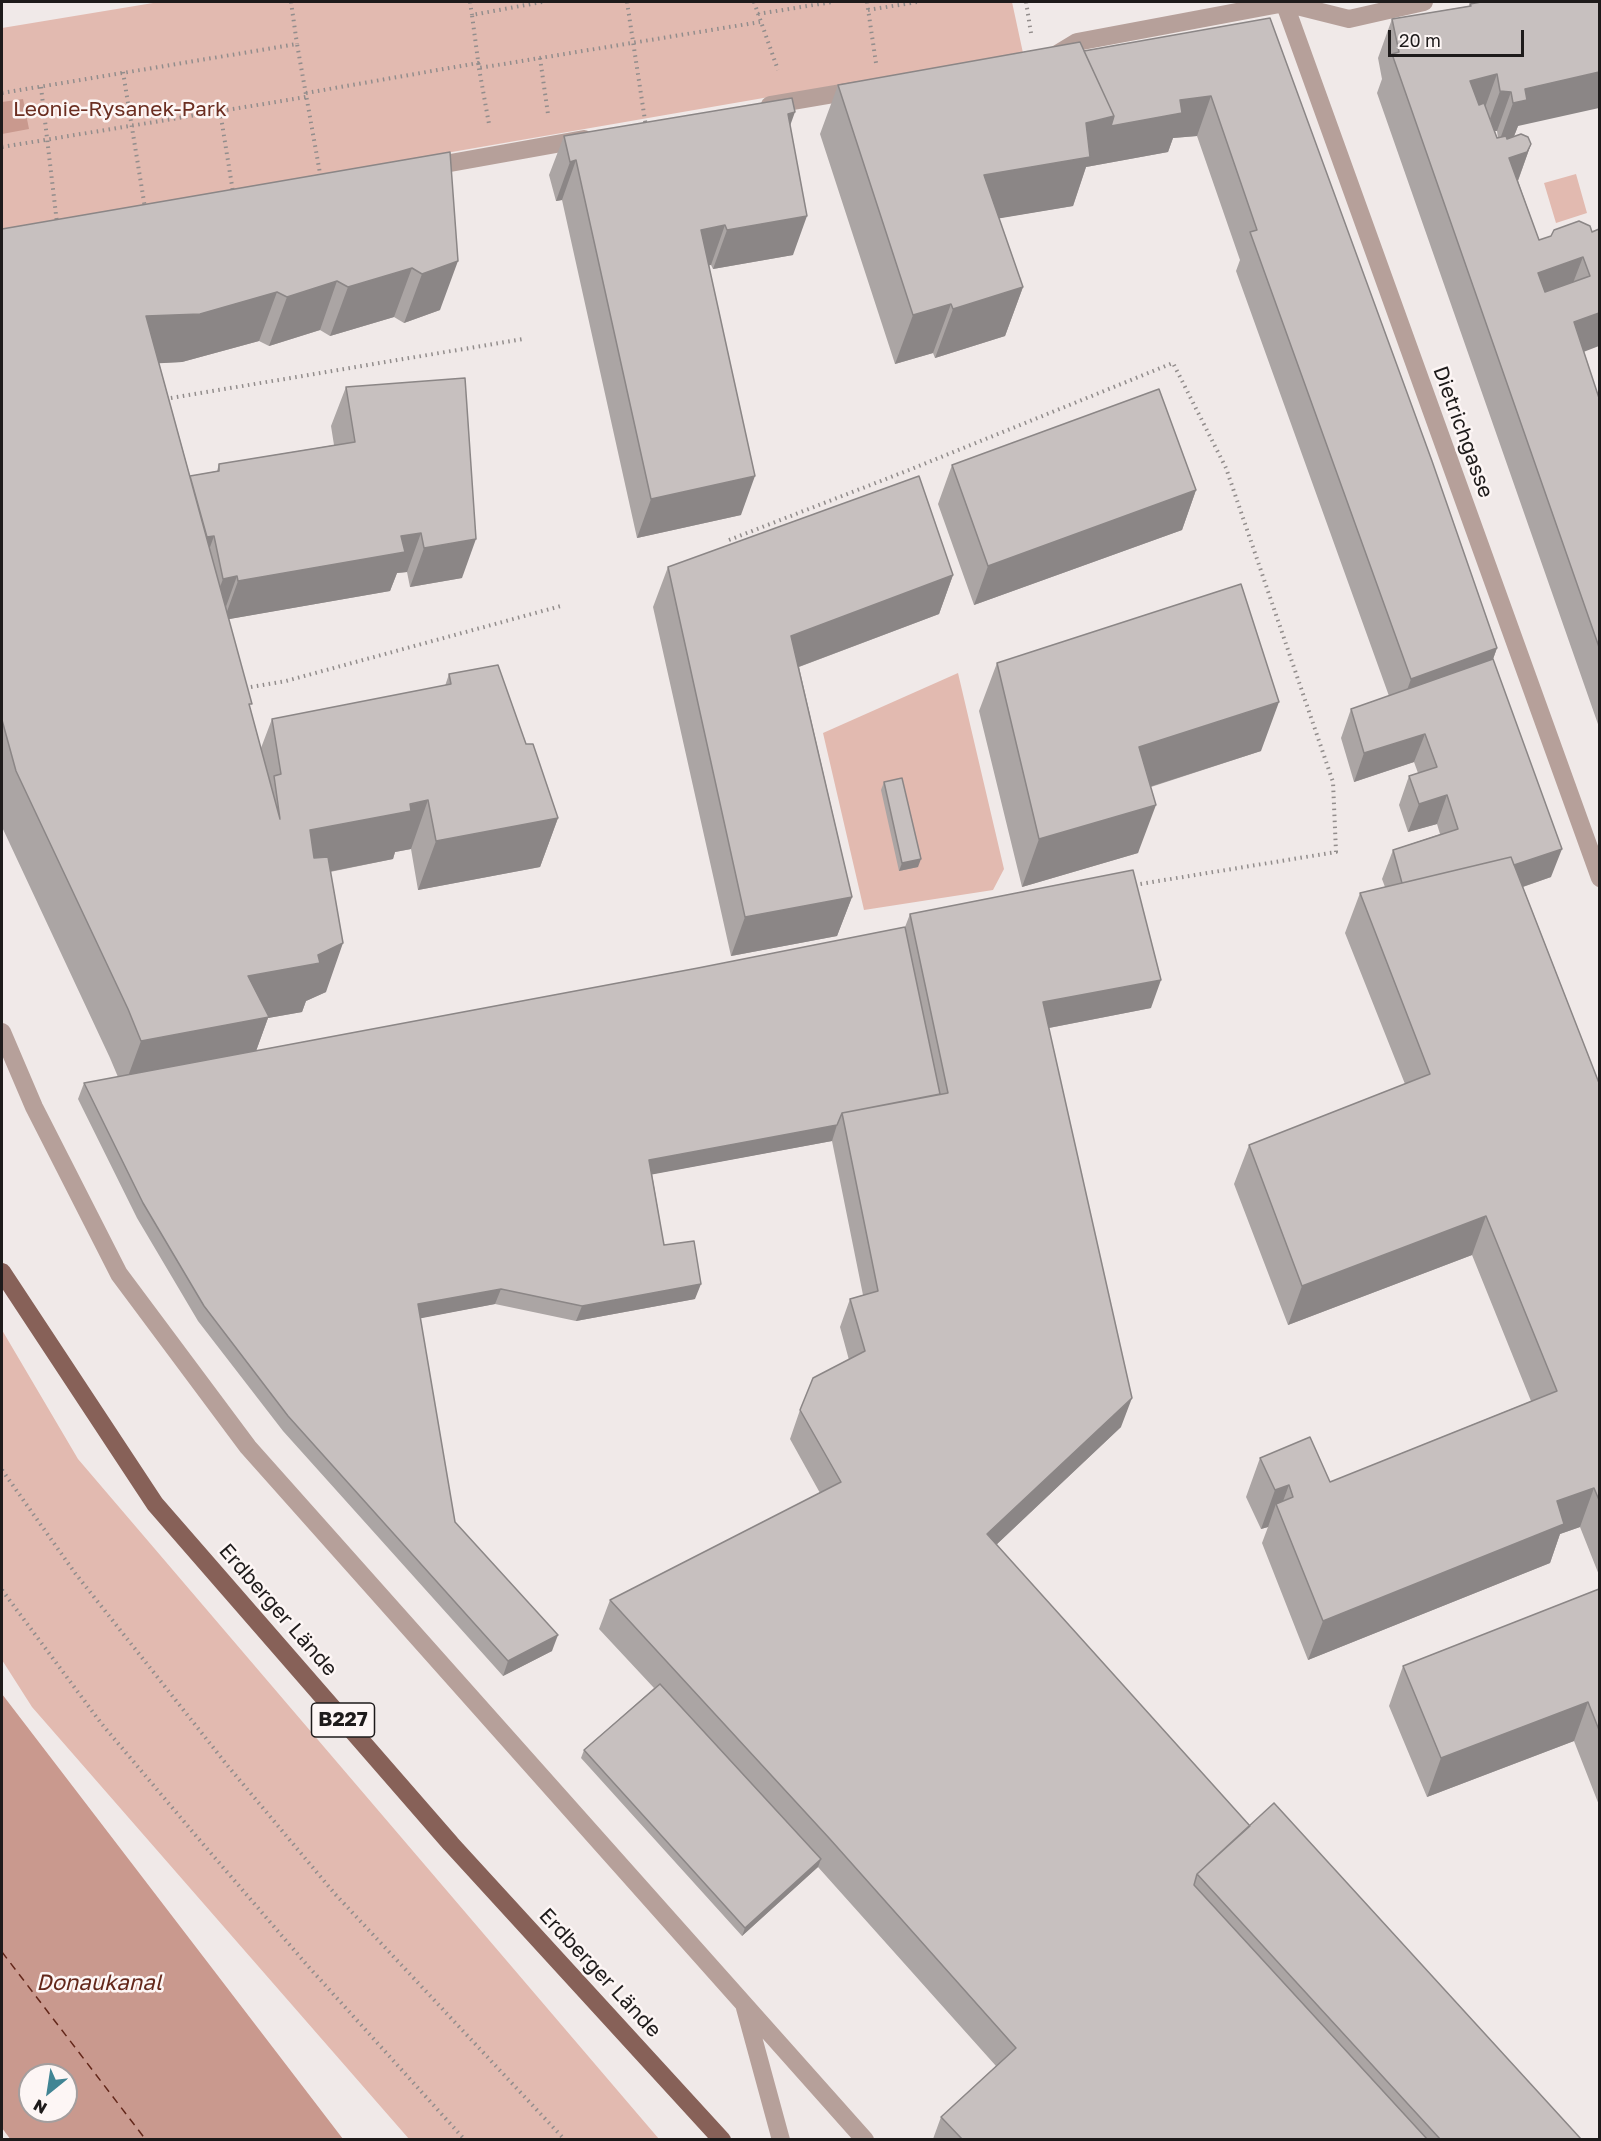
<!DOCTYPE html>
<html>
<head>
<meta charset="utf-8">
<style>
	body { margin:0 }
	#map { position:relative; width:1601px; height:2141px; overflow:hidden; background:#f0e9e8; font-family:"Golos Text",sans-serif }
	canvas { display:block }
	.frame { position:absolute; inset:0; border:3px solid #1e1b1b; pointer-events:none }
	.north { position:absolute; left:18px; top:2063px; width:60px; height:60px; box-sizing:border-box; background:#fdf6f5; border:2px solid #a49e9e; border-radius:50%; rotate:210deg; font-size:16px; font-weight:700; line-height:24px; text-align:center; color:#1e1b1b }
	.north::after { content:''; display:block; margin:auto; width:21px; height:27px; background:#418594; clip-path:polygon(50% 0,100% 100%,50% 72%,0 100%) }
	.scale { position:absolute; left:1388px; top:30px; width:136px; height:27px; box-sizing:border-box; border:3px solid #1e1b1b; border-top:0; padding-left:8px; font-size:18px; line-height:21px; white-space:nowrap; color:#1e1b1b; -webkit-text-stroke:4px #fdf6f5; paint-order:stroke }
</style>
</head>
<body>
<div id="map">
<canvas width="1601" height="2141"></canvas>
<div class="frame"></div>
<div class="north">N</div>
<div class="scale">20 m</div>
</div>
<script>
const g = document.querySelector('canvas').getContext('2d');
g.lineJoin = 'round';
function fillPath(path, color) { g.fillStyle = color; g.fill(path, 'evenodd'); }
const poly = rows => new Path2D(rows.map(r => 'M' + r).join(''));
function trace(path, color, width, dash) { g.strokeStyle = color; g.lineWidth = width; g.lineCap = dash ? 'butt' : 'round'; g.setLineDash(dash || []); g.stroke(path); }
function label(font, color, halo, rows, align = 'center') {
  g.font = font + ' "Golos Text",sans-serif'; g.lineWidth = 5; g.setLineDash([]); g.textBaseline = 'middle'; g.strokeStyle = halo; g.fillStyle = color; for (const [text, x, y, turn = 0] of rows) {
    g.save(); g.translate(x, y); g.rotate((+turn || 0) * Math.PI / 180); g.textAlign = isNaN(turn) ? turn : align; if (halo) g.strokeText(text, 0, 0); g.fillText(text, 0, 0); g.restore();
  }
}
fillPath(poly([
	[159,2,1012,2,1023,53,2,230,2,28],
	[1576,174,1587,213,1556,223,1544,183],
	[958,673,1004,869,993,890,864,910,823,733],
	[2,1330,78,1459,659,2139,409,2139,32,1707,2,1660]
]), '#e2bab0');
fillPath(poly([
	[23,99,29,129,2,134,2,102],
	[2,1694,343,2139,11,2140,2,2128],
	[30,2075,66,2075,66,2111,30,2111]
]), '#c9998e');
trace(poly([
	[2,1952,146,2140]
]), '#63271a', 1.5, [8, 6]);
trace(poly([
	[291,2,297,44],
	[470,2,472,15],
	[542,2,472,15,479,68,760,22],
	[627,2,646,127],
	[754,2,778,70],
	[867,2,876,63],
	[1026,2,1031,33],
	[868,10,917,2],
	[758,14,832,2],
	[540,58,548,114],
	[123,72,145,208],
	[41,87,57,223],
	[2,93,297,44,321,179],
	[306,93,478,63,489,124],
	[220,111,233,192],
	[2,147,306,97],
	[165,399,523,339],
	[729,540,909,470,1173,363,1226,468,1333,782,1336,852,1134,885],
	[245,688,286,681,561,606],
	[2,1470,75,1573,227,1765,335,1894,565,2140],
	[2,1590,101,1723,197,1837,307,1965,465,2140]
]), '#928d8c', 4, [1.5, 4.5]);
trace(poly([
	[1284,2,1600,878],
	[1054,56,1077,42,1285,3,1349,19,1424,2],
	[770,105,858,90],
	[428,167,584,139],
	[2,1032,34,1107,119,1274,248,1447,865,2140],
	[745,2008,781,2140]
]), '#b6a09a', 18);
trace(poly([
	[2,1272,155,1504,451,1844,722,2140]
]), '#876158', 18);
fillPath(poly([
	[1599,2,1518,126,1514,136,1531,144,1518,181,1539,240,1592,232,1584,352,1599,398,1599,727,1377,93,1382,79,1378,58,1392,19,1469,6,1470,4],
	[1495,131,1497,131,1498,138,1497,138],
	[1270,18,1497,648,1493,659,1551,877,1523,887,1599,1083,1599,1575,1580,1527,1560,1534,1550,1563,1308,1660,1262,1543,1268,1527,1261,1529,1246,1497,1260,1458,1330,1482,1531,1401,1472,1255,1288,1325,1234,1184,1249,1145,1405,1084,1345,933,1360,893,1385,887,1382,879,1393,850,1440,834,1437,824,1408,832,1399,805,1409,776,1418,773,1414,762,1354,782,1341,738,1351,709,1389,696,1236,271,1240,260,1197,136,1173,138,1168,152,1086,167,1073,206,999,218,1023,287,1005,336,935,358,933,353,895,364,820,134,838,85,1084,51],
	[790,126,793,255,713,269,711,265,709,265,741,515,637,538,562,200,556,201,549,175,564,136],
	[450,152,440,310,404,323,394,317,330,336,320,330,269,346,259,341,182,362,159,363,190,476,217,471,219,464,334,445,331,426,346,387,462,578,410,587,407,572,397,573,390,591,229,619,250,709,261,748,272,719,445,686,449,674,526,744,558,818,540,867,418,890,411,849,395,852,393,859,330,872,326,992,306,1001,302,1012,268,1018,256,1051,698,968,905,927,910,914,1151,1008,1049,1028,1121,1427,996,1545,1250,1826,1581,2139,933,2139,941,2117,996,2066,818,1867,742,1936,581,1758,584,1750,654,1688,599,1629,610,1600,820,1493,790,1439,800,1410,849,1360,840,1327,850,1299,863,1295,832,1141,652,1174,664,1245,695,1299,576,1321,495,1304,420,1318,455,1522,552,1651,503,1676,283,1431,198,1321,137,1218,78,1099,84,1083,118,1077,110,1058,2,827,2,229],
	[952,465,1196,490,1182,530,974,605,938,504],
	[668,567,953,575,939,614,799,667,852,897,837,936,731,956,653,607],
	[997,663,1261,751,1151,787,1138,853,1022,887,979,711],
	[884,782,918,867,899,871,881,790],
	[1599,1589,1599,1805,1574,1741,1427,1797,1389,1706,1403,1666]
]), '#aba5a4');
fillPath(poly([
	[1599,72,1599,108,1518,126,1513,139,1499,142,1513,103,1525,89],
	[1497,74,1483,113,1456,120,1470,81],
	[1500,91,1511,92,1497,131,1486,130],
	[1211,96,1197,136,1173,138,1168,152,1086,167,1073,206,966,224,984,175,1086,123,1180,100],
	[795,112,781,151,788,114],
	[1531,144,1517,183,1509,158],
	[576,160,562,200,556,201,570,162],
	[807,216,793,255,713,269,727,230],
	[725,225,711,265,687,269,701,230],
	[1583,257,1568,296,1524,312,1538,273],
	[458,261,440,310,404,323,422,274],
	[412,268,394,317,330,336,348,287],
	[337,281,320,330,269,346,287,297],
	[1023,287,1005,336,935,358,953,309],
	[277,292,259,341,182,362,128,365,146,316],
	[951,304,933,353,895,364,913,315],
	[1599,313,1599,346,1560,361,1574,322],
	[755,476,741,515,637,538,651,499],
	[1196,490,1182,530,974,605,988,566],
	[421,533,407,572,397,573,390,591,224,620,238,581,401,536],
	[214,536,200,575,205,537],
	[476,539,462,578,410,587,424,548],
	[953,575,939,614,777,675,791,636],
	[237,576,223,615,208,618,223,579],
	[1497,648,1483,687,1397,718,1411,679],
	[1279,702,1261,751,1121,796,1139,747],
	[1425,734,1414,762,1354,782,1364,753],
	[1447,795,1437,824,1408,832,1419,804],
	[428,800,411,849,395,852,393,859,292,879,310,830],
	[1156,805,1138,853,1022,887,1039,839],
	[558,818,540,867,418,890,436,841],
	[1562,849,1551,877,1496,896,1507,867],
	[921,859,918,867,899,871,902,863],
	[852,897,837,936,731,956,745,917],
	[343,943,326,992,306,1001,302,1012,268,1018,251,1065,123,1090,141,1041,248,976,318,955],
	[1161,980,1151,1008,1033,1031,1043,1002],
	[837,1125,832,1141,644,1176,649,1160],
	[1486,1216,1472,1255,1288,1325,1302,1286],
	[701,1284,695,1299,576,1321,582,1306],
	[501,1289,495,1304,412,1320,418,1304],
	[1132,1398,1121,1427,977,1563,987,1534],
	[1289,1485,1279,1512,1276,1504,1268,1527,1261,1529,1275,1490],
	[1594,1488,1580,1527,1560,1534,1550,1563,1308,1660,1323,1621,1557,1501],
	[558,1635,552,1651,503,1676,508,1661],
	[1588,1702,1574,1741,1427,1797,1441,1758],
	[821,1859,818,1867,742,1936,745,1928]
]), '#8b8686');
const building = poly([
	[1481,2,1599,2,1599,72,1525,89,1527,100,1513,103,1511,92,1500,91,1497,74,1470,81,1479,105,1484,103,1497,138,1506,136,1507,139,1521,134,1528,137,1531,144,1527,152,1509,158,1539,240,1551,236,1554,230,1579,221,1590,226,1592,232,1599,229,1599,313,1574,322,1599,398,1599,647,1392,54,1399,52,1392,19,1471,6,1470,4,1481,2],
	[1583,257,1590,276,1545,292,1538,273,1583,257],
	[1270,18,1432,461,1497,648,1411,679,1250,232,1257,230,1211,96,1180,100,1182,113,1111,126,1114,116,1084,51,1270,18],
	[1080,42,1114,116,1086,123,1090,157,984,175,1023,287,953,309,951,304,913,315,838,85,1080,42],
	[792,98,795,112,788,114,807,216,727,230,725,225,701,230,755,476,651,499,576,160,570,162,564,136,792,98],
	[450,152,458,261,422,274,412,268,348,287,337,281,287,297,277,292,200,314,146,316,252,704,249,704,280,819,274,776,281,774,272,719,451,684,449,674,498,665,526,744,533,744,558,818,436,841,428,800,410,804,411,811,310,830,314,858,328,857,343,943,318,955,320,963,248,976,269,1017,141,1041,128,1009,16,771,2,720,2,229,450,152],
	[465,378,476,539,424,548,421,533,401,536,405,552,238,581,237,576,223,579,214,536,207,537,190,476,219,471,219,464,355,442,346,387,465,378],
	[1159,389,1196,490,988,566,952,465,1159,389],
	[919,476,953,575,791,636,852,897,745,917,668,567,919,476],
	[1241,584,1279,702,1139,747,1156,805,1039,839,997,663,1241,584],
	[1493,659,1562,849,1514,865,1511,857,1402,883,1393,850,1458,829,1447,795,1419,804,1409,776,1437,767,1425,734,1364,753,1351,709,1493,659],
	[902,778,921,859,902,863,884,782,902,778],
	[1511,857,1599,1083,1599,1500,1594,1488,1557,1501,1564,1524,1323,1621,1276,1504,1293,1497,1289,1485,1275,1490,1260,1458,1310,1437,1330,1482,1557,1391,1486,1216,1302,1286,1249,1145,1430,1074,1360,893,1511,857],
	[1133,870,1161,980,1043,1002,1132,1398,987,1534,1250,1826,1197,1874,1194,1885,1427,2139,962,2139,941,2117,1016,2048,829,1838,610,1600,841,1482,800,1410,813,1378,865,1351,850,1299,878,1291,842,1113,948,1093,910,914,1133,870],
	[905,927,940,1094,842,1113,837,1125,649,1160,664,1245,694,1241,701,1284,582,1306,501,1289,418,1304,455,1522,558,1635,508,1661,288,1416,204,1306,143,1203,84,1083,698,968,905,927],
	[1599,1589,1599,1730,1588,1702,1441,1758,1403,1666,1599,1589],
	[660,1684,821,1859,745,1928,584,1750,660,1684],
	[1274,1803,1581,2139,1440,2139,1197,1874,1274,1803]
]);
fillPath(building, '#c7c0bf');
trace(building, '#8b8686', 1.5);
for (const [x, y, w] of [
	[343,1720,63]
]) { const box = new Path2D(); box.roundRect(x - w / 2, y - 17, w, 34, 4.5); g.fillStyle = '#fdf6f5'; g.fill(box); trace(box, '#1e1b1b', 1.5); }
label('bold 20px', '#1e1b1b', null, [
	["B227",343,1720]
]);
label('21px', '#6b2e21', '#fdf6f5', [
	["Leonie-Rysanek-Park",120,109]
]);
label('21px', '#1e1b1b', '#fdf6f5', [
	["Dietrichgasse",1463,432,70],
	["Erdberger Lände",278,1610,49],
	["Erdberger Lände",600,1973,47]
]);
label('italic 22px', '#63271a', '#fdf6f5', [
	["Donaukanal",99,1983]
]);
</script>
</body>
</html>
